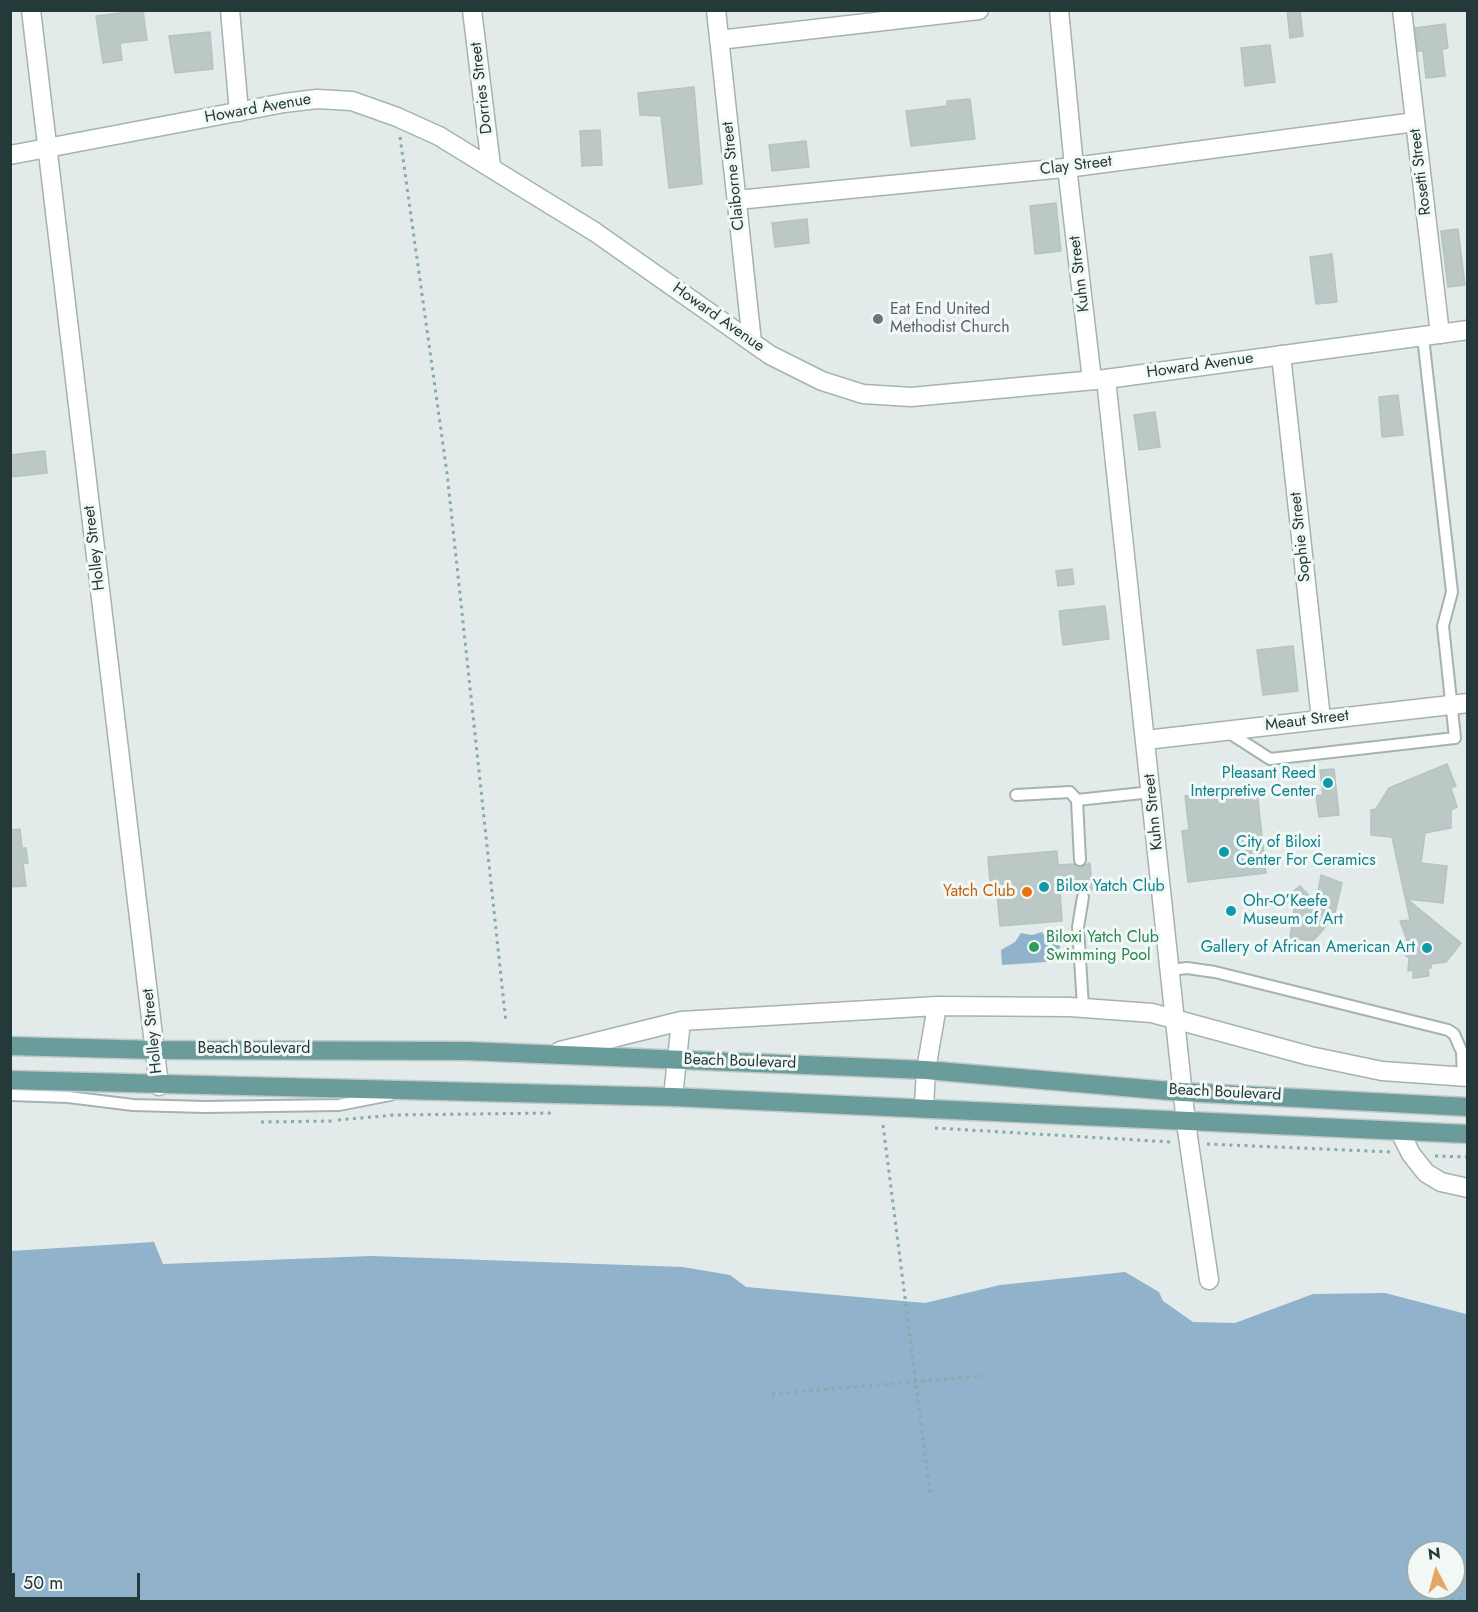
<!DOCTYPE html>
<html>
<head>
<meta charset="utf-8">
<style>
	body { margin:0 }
	#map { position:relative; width:1478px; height:1612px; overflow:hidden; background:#e2ebe9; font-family:Jost,sans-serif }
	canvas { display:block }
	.frame { position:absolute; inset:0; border:12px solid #243a3a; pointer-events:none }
	.north { position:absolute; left:1406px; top:1540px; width:60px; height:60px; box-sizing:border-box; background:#f2f8f6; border:2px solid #a0acab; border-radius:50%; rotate:354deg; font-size:16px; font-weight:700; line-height:24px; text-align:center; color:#243a3a }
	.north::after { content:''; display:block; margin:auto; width:21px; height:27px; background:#e4a767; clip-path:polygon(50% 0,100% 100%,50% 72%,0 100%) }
	.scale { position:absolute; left:12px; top:1573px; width:128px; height:27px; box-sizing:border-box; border:3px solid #243a3a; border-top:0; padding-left:8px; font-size:18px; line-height:21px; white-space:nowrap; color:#243a3a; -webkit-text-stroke:4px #f2f8f6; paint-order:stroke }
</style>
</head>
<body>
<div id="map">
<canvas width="1478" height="1612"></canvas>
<div class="frame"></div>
<div class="north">N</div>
<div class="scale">50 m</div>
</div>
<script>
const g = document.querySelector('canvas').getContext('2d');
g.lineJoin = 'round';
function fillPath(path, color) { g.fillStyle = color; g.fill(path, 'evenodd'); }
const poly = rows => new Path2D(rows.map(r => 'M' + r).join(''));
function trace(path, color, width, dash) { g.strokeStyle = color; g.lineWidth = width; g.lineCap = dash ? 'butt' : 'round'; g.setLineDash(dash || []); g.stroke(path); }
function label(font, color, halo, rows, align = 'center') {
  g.font = font + ' Jost,sans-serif'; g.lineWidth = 6; g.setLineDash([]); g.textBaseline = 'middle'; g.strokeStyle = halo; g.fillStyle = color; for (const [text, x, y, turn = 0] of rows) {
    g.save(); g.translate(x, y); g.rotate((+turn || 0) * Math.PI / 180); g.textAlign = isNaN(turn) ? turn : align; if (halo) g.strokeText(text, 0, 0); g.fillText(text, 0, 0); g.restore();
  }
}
fillPath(poly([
	[1042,932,1047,940,1060,946,1061,961,1002,965,1001,950,1015,942,1021,933,1032,935],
	[154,1242,163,1264,371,1256,683,1267,730,1275,746,1287,925,1303,1000,1285,1125,1272,1159,1292,1163,1301,1193,1322,1235,1323,1313,1294,1385,1293,1466,1314,1467,1601,11,1601,11,1251],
	[1418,1552,1454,1552,1454,1588,1418,1588]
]), '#90b2ca');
const building = poly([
	[120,10,143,10,147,40,120,43,122,60,103,63,96,16,121,13,120,10],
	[1287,10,1300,10,1303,36,1290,38,1287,10],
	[1445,24,1448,48,1442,49,1445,76,1426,78,1423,51,1418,51,1415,28,1445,24],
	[210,32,213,69,175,73,169,36,210,32],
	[1270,45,1275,82,1245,86,1241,48,1270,45],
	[694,87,702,184,669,188,661,116,640,115,638,93,694,87],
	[970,99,975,139,911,146,906,111,947,106,947,101,970,99],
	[600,130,602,165,582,166,580,131,600,130],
	[806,141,809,167,772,171,769,145,806,141],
	[1056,203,1061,251,1035,254,1030,206,1056,203],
	[807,219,809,243,775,247,772,223,807,219],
	[1458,229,1465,285,1448,287,1441,231,1458,229],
	[1332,254,1337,302,1316,304,1310,257,1332,254],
	[1398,395,1403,435,1382,437,1379,397,1398,395],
	[1155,412,1160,447,1139,450,1134,415,1155,412],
	[45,451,47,473,10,477,10,455,45,451],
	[1072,569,1074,584,1058,586,1056,571,1072,569],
	[1105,606,1109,639,1063,645,1059,611,1105,606],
	[1293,646,1298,691,1263,695,1257,650,1293,646],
	[1447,764,1456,786,1451,788,1457,807,1451,810,1451,828,1425,833,1421,863,1447,866,1443,903,1407,899,1461,943,1446,962,1431,964,1431,968,1428,968,1429,976,1413,978,1413,970,1408,971,1409,958,1403,954,1405,949,1401,946,1407,940,1400,921,1410,920,1392,837,1371,835,1371,810,1376,809,1389,788,1447,764],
	[1334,769,1339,815,1319,817,1316,796,1323,795,1320,770,1334,769],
	[1257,791,1266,873,1188,882,1182,831,1189,830,1185,796,1257,791],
	[20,829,22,848,26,848,28,863,23,863,26,886,10,887,10,830,20,829],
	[1057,851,1058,865,1074,864,1081,867,1090,863,1092,890,1060,893,1062,921,1000,926,996,882,990,883,988,857,1057,851],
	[1321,875,1342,883,1334,917,1313,941,1290,938,1294,909,1283,899,1300,886,1316,903,1321,875]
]);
fillPath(building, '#bbc8c6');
trace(building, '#b5c4c2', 1.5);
const lane = poly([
	[1228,732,1270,759,1455,738,1443,626,1452,592,1423,337],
	[1016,795,1070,792,1077,800],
	[1080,860,1077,800,1152,792],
	[1171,970,1187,968,1215,972,1448,1030,1454,1034,1462,1052,1463,1077],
	[1083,1007,1078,927,1083,897],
	[10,1095,68,1097,133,1105,205,1107,339,1105,390,1095]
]);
const street = poly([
	[31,10,159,1086],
	[230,10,239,112],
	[472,10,491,166],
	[716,10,752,342],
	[1059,10,1074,167],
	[1402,10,1440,334],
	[719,40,979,10],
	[1067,167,1092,380],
	[737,200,1074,167,1415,122],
	[1281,355,1321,719],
	[1106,379,1186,1123,1209,1280],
	[1146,740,1468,703],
	[560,1051,681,1021,937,1006,1070,1007,1152,1013,1310,1056,1382,1071,1468,1077],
	[673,1097,681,1021],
	[924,1107,926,1070,937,1006],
	[1400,1132,1411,1154,1426,1173,1441,1182,1468,1188]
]);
const secondary = poly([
	[10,155,284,103,317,99,352,101,397,117,439,136,595,232,770,355,822,381,863,394,911,397,1106,379,1468,330]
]);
const primary = poly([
	[10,1046,156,1050,467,1051,926,1070,1182,1092,1468,1107],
	[10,1080,673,1097,1468,1134]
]);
trace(lane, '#a5b2b1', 14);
trace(street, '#a5b2b1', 21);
trace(secondary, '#a2b5b3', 21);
trace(primary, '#c2c8c8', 21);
trace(poly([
	[400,137,447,473,506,1023],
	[338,1120,394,1115,551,1113],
	[261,1122,332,1121],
	[883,1125,930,1494],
	[935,1128,1171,1142],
	[1207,1144,1392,1152],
	[1435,1156,1468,1157],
	[772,1394,983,1376],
	[1451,1599,1468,1599]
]), '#86aba9', 3, [3, 4.5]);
trace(lane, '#fff', 10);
trace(street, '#fff', 18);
trace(secondary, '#fff', 18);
trace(primary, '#6b9c9c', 18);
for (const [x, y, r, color] of [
	[878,319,6,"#6b7280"],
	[1328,783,6,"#0f9aa8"],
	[1224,852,6,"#0f9aa8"],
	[1044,887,6,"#0f9aa8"],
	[1027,892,6,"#e8710a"],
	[1231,911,6,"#0f9aa8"],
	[1034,947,6,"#2e9e5b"],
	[1427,948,6,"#0f9aa8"]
]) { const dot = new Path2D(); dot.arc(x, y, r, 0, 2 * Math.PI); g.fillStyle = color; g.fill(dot); trace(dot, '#f2f8f6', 2); }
label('16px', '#243a3a', '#f2f8f6', [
	["Dorries Street",482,88,-97],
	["Howard Avenue",258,109,-10],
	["Clay Street",1076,166,-7],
	["Rosetti Street",1421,172,-97],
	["Claiborne Street",734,176,-96],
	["Kuhn Street",1080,274,-97],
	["Howard Avenue",718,318,35],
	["Howard Avenue",1200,366,-8],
	["Sophie Street",1301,537,-96],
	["Holley Street",95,548,-97],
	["Meaut Street",1307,721,-7],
	["Kuhn Street",1154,812,-96],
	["Holley Street",153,1031,-96],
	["Beach Boulevard",254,1049],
	["Beach Boulevard",740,1062,2],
	["Beach Boulevard",1225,1093,3]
]);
label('16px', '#5b616d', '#f2f8f6', [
	["Eat End United",890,310],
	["Methodist Church",890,328]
], 'left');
label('16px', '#0d838f', '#f2f8f6', [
	["Pleasant Reed",1316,774,"right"],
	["Interpretive Center",1316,792,"right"],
	["City of Biloxi",1236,843],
	["Center For Ceramics",1236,861],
	["Bilox Yatch Club",1056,887],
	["Ohr-O’Keefe",1243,902],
	["Museum of Art",1243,920],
	["Gallery of African American Art",1415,948,"right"]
], 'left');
label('16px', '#c56008', '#f2f8f6', [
	["Yatch Club",1015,892]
], 'right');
label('16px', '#27864d', '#f2f8f6', [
	["Biloxi Yatch Club",1046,938],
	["Swimming Pool",1046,956]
], 'left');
</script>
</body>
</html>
